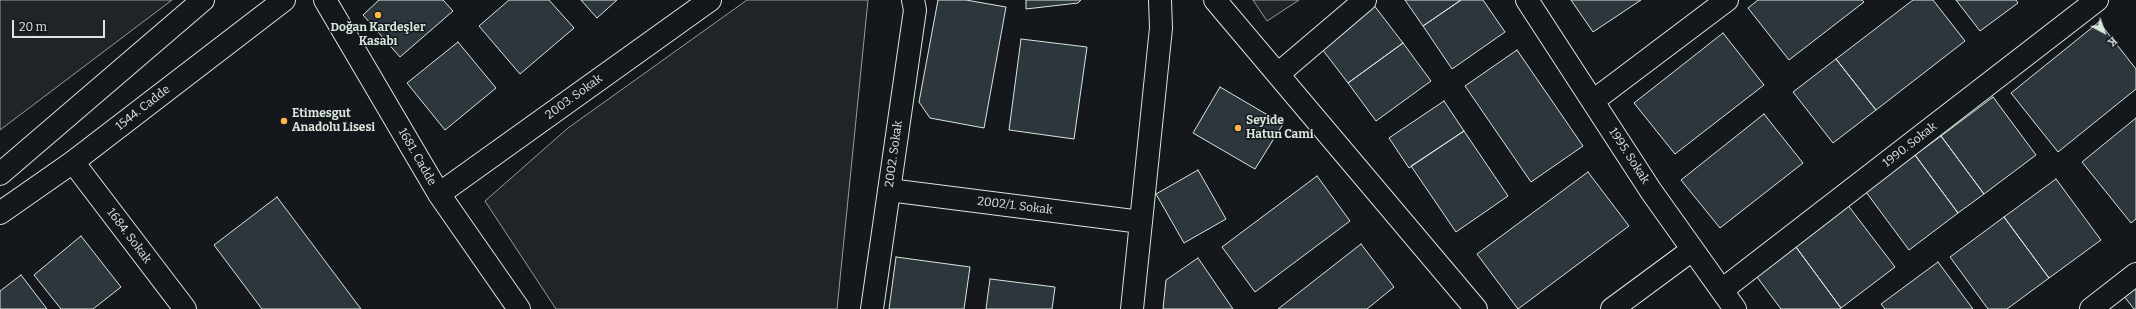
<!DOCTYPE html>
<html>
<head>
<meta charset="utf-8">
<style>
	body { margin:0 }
	#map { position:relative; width:2136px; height:309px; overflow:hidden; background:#14181c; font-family:Bitter,serif }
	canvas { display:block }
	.north { position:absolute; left:2084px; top:12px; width:40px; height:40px; -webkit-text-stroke:3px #14181c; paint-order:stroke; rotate:139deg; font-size:11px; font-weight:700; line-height:16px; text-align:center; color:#d8e6dc }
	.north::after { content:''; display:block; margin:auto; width:14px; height:18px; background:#d8e6dc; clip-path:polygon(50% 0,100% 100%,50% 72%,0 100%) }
	.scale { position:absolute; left:12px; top:20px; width:93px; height:18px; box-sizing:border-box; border:2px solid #d8e6dc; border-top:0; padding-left:5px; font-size:12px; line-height:14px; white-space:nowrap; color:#d8e6dc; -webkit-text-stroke:3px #14181c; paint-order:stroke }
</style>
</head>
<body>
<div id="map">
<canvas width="2136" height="309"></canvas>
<div class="north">K</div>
<div class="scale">20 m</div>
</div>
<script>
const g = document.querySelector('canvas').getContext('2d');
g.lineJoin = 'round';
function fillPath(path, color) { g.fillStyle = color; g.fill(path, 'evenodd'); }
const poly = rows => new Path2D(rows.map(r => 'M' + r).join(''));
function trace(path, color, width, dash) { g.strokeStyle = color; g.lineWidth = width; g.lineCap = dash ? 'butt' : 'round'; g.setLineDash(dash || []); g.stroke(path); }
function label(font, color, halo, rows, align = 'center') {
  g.font = font + ' Bitter,serif'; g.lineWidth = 3; g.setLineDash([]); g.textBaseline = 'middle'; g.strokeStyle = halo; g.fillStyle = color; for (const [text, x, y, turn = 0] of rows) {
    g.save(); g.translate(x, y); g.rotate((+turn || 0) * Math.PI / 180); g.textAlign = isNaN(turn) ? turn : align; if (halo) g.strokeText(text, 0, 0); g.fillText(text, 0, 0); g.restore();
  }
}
const green = poly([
	[0,0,172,0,0,130,0,0],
	[747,0,868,0,837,309,556,309,485,201,568,128,747,0],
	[1253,0,1299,0,1267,21,1253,0]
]);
fillPath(green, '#202428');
trace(green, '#939e99', 1);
const building = poly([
	[379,0,443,0,453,11,400,57,363,15,379,0],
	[509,0,549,0,574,28,520,74,479,26,509,0],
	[581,0,617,0,597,18,581,0],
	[938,0,966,0,1006,7,984,128,930,118,919,102,938,0],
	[1026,0,1081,0,1078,3,1026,9,1026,0],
	[1405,0,1461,0,1423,26,1405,0],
	[1461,0,1483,0,1505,32,1452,69,1423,26,1461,0],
	[1571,0,1641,0,1593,32,1571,0],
	[1758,0,1862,0,1864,2,1789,60,1748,8,1758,0],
	[1913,0,1933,0,1965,41,1876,110,1836,59,1913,0],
	[1956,0,2016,0,2018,3,1980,31,1956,0],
	[1373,4,1403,43,1348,83,1319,45,1373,4],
	[2099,22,2136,69,2136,89,2058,152,2011,93,2099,22],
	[1723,33,1764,85,1675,154,1634,103,1723,33],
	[1021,39,1087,47,1074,139,1009,130,1021,39],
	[458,42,496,88,445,130,407,83,458,42],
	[1403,43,1431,81,1376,121,1348,83,1403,43],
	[1517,50,1583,146,1531,182,1465,86,1517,50],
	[1836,59,1876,110,1833,143,1793,92,1836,59],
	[1220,87,1283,124,1255,169,1193,133,1220,87],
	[1993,97,2036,155,1984,194,1941,136,1993,97],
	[1444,101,1464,131,1409,168,1389,138,1444,101],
	[1764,114,1803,163,1720,228,1681,180,1764,114],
	[2136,118,2136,219,2131,223,2082,162,2136,118],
	[1464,131,1508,196,1456,232,1411,166,1464,131],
	[1941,136,1984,194,1958,213,1915,155,1941,136],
	[1915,155,1958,213,1909,250,1866,192,1915,155],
	[1198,170,1226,219,1184,243,1156,194,1198,170],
	[1588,172,1629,226,1518,309,1477,254,1588,172],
	[1317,176,1350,221,1255,292,1222,247,1317,176],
	[2056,179,2101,240,2049,278,2004,217,2056,179],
	[277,197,361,309,262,309,214,245,277,197],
	[1847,204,1895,267,1841,308,1793,243,1847,204],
	[2004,217,2049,278,2007,309,1988,309,1950,257,2004,217],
	[81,236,121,287,93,309,61,309,34,275,81,236],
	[1793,243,1841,308,1839,309,1781,309,1754,273,1793,243],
	[1361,244,1394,287,1367,309,1278,309,1361,244],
	[896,257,970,267,964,309,889,309,896,257],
	[1198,258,1233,309,1163,309,1166,280,1198,258],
	[1938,262,1973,309,1885,309,1881,304,1938,262],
	[21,275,47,309,0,309,0,291,21,275],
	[990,279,1055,287,1052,309,986,309,990,279],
	[2136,286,2136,309,2134,309,2123,295,2136,286]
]);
fillPath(building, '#2c363c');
trace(building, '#d8e6dc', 1);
const minor = poly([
	[325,0,439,194,519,309],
	[1215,0,1476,309],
	[1527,0,1651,191,1735,309],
	[1278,74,1365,0],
	[1593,101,1727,0],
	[73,162,185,309],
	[889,190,1141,222],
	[439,194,710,0],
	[1722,290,2097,0],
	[872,309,915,10,913,0],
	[1132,309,1161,28,1160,0],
	[1612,309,1692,250],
	[2091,309,2136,274]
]);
const major = poly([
	[0,174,203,0],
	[0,213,73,162,284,0]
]);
trace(minor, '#d8e6dc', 24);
trace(major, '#d8e6dc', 24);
trace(minor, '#14181c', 22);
trace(major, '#14181c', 22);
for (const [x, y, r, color] of [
	[378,15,4,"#ffb74d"],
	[284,121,4,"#ffb74d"],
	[1238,128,4,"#ffb74d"]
]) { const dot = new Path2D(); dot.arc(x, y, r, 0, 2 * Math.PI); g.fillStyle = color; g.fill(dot); trace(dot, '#14181c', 1.5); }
label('bold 12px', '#d8e6dc', '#14181c', [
	["Doğan Kardeşler",378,28,"center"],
	["Kasabı",378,42,"center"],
	["Etimesgut",292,114],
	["Anadolu Lisesi",292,128],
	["Seyide",1246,121],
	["Hatun Cami",1246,135]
], 'left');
label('12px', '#d8e6dc', '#14181c', [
	["2003. Sokak",574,97,-36],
	["1544. Cadde",143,108,-38],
	["1990. Sokak",1910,145,-38],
	["2002. Sokak",894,154,-82],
	["1995. Sokak",1629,156,57],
	["1681. Cadde",417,157,60],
	["2002/1. Sokak",1015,206,7],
	["1684. Sokak",129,236,53]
]);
</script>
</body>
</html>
